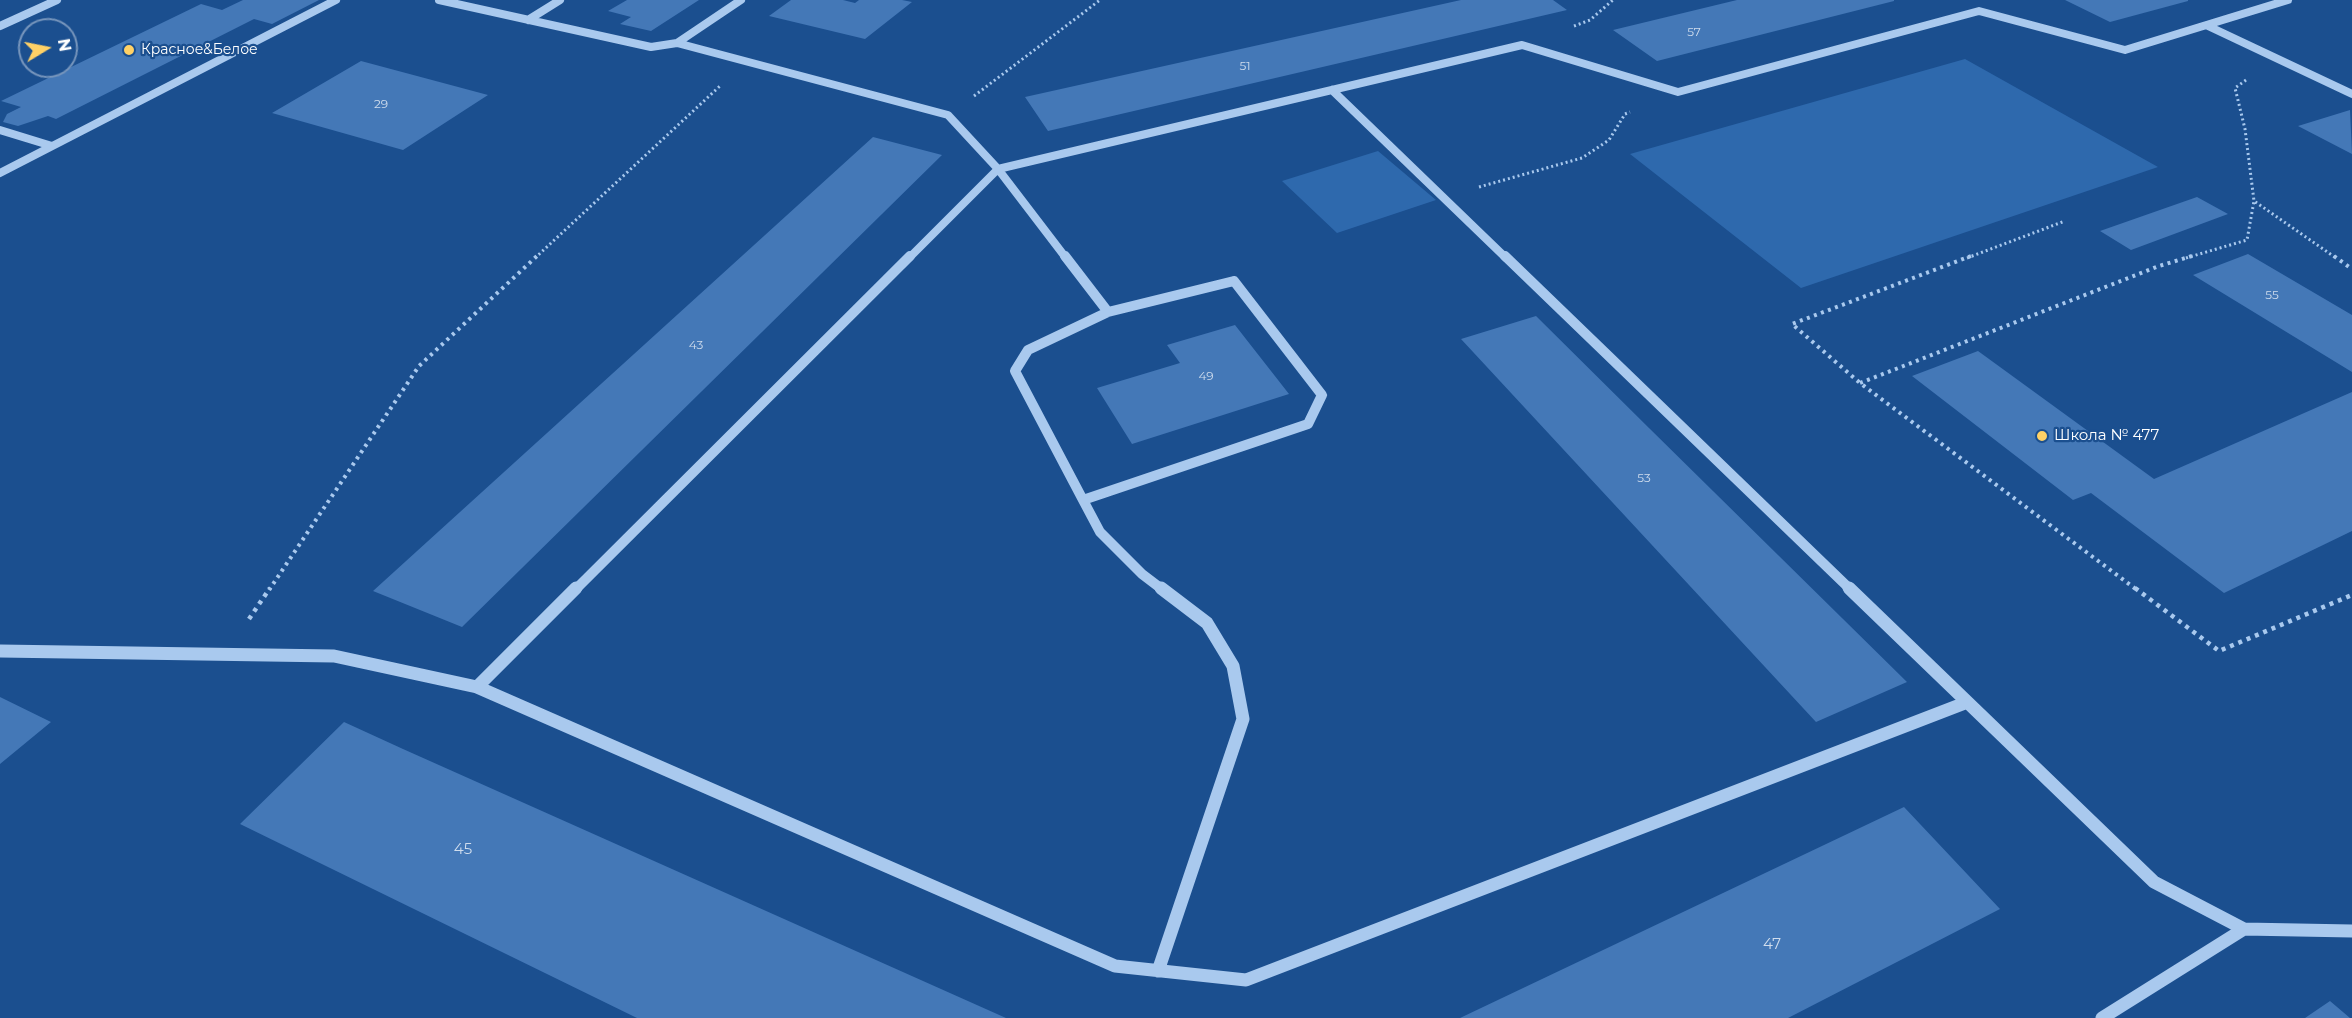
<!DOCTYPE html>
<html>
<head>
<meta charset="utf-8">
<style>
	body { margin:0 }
	#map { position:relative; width:2352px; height:1018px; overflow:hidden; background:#1b4f8f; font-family:Montserrat,sans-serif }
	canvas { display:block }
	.north { position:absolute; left:18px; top:18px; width:60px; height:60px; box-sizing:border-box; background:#1b4f8f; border:2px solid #7695bc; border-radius:50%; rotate:80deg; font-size:16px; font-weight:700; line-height:24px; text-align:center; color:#fff }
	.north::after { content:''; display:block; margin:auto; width:21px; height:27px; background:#ffd166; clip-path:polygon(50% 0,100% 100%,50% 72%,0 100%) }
</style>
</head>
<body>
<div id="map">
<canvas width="2352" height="1018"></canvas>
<div class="north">N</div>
</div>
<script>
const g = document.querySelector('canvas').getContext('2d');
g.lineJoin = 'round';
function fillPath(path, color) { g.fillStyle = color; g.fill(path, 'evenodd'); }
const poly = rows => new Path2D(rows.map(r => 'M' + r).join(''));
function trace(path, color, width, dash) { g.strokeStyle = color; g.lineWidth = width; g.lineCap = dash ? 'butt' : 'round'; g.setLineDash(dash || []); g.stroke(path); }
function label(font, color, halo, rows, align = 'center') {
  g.font = font + ' Montserrat,sans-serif'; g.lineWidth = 4.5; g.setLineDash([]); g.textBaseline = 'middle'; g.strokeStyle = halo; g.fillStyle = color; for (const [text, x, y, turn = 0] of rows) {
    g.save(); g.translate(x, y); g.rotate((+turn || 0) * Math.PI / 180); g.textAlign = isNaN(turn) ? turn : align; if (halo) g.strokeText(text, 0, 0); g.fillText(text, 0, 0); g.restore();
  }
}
fillPath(poly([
	[1965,59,2158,167,1801,288,1630,154],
	[1378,151,1436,200,1337,233,1282,181]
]), '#2e69ad');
fillPath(poly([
	[243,0,319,0,272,24,254,19,56,119,48,116,18,126,3,122,7,114,21,107,1,101,201,4,222,10],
	[627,0,699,0,651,31,620,24,631,17,608,11],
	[791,0,843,0,855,3,859,0,902,0,912,2,865,39,769,16],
	[1461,0,1553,0,1567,10,1048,131,1025,97],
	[1737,0,1894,0,1894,1,1657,61,1613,30],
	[2065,0,2188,0,2188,1,2110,22],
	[361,61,488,95,403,150,272,113],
	[2350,110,2352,154,2298,126],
	[873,137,942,155,462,627,373,591],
	[2197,197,2228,214,2131,250,2100,231],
	[2248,254,2352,315,2352,372,2193,275],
	[1536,316,1649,428,1907,682,1816,722,1461,339],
	[1235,325,1289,394,1132,444,1097,388,1180,363,1167,345],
	[1978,351,2154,479,2352,392,2352,531,2224,593,2091,493,2073,500,1912,376],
	[0,697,51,722,0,764],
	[344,722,403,749,1006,1018,637,1018,240,824],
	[1904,807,2000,909,1788,1018,1460,1018],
	[2330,1001,2350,1018,2305,1018]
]), '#4478b7');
trace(poly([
	[1574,26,1590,20,1613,0],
	[2246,80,2235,88,2245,129,2254,201,2336,258],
	[974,96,1100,0],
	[1479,187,1582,158,1609,140,1625,114,1630,112],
	[535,258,720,86],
	[1967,258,2065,221],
	[2186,258,2247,240,2254,201]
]), '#a9c9ee', 3, [2, 3]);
trace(poly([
	[1971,256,1792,324,1860,383,2137,590],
	[2334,256,2352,269],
	[1860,383,2159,266,2192,256],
	[269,590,419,366,537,256]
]), '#a9c9ee', 4, [3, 4.5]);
trace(poly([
	[2135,588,2219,651,2352,595],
	[249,619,270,588]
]), '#a9c9ee', 4.5, [4, 5]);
trace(poly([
	[439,0,651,47,677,43],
	[741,0,677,43,948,115,998,169,909,258],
	[528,20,560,0],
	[0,26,57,0],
	[2208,26,2352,94],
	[1332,90,1506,258],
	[0,130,52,146],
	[0,173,336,0],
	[1066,258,998,169,1522,45,1678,92,1979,11,2125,50,2288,0]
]), '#a9c9ee', 8);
trace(poly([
	[1065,256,1108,312],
	[1505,256,1851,590],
	[1234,281,1322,395,1308,424,1083,500,1015,371,1028,350,1108,312,1234,281],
	[1083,500,1100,532,1142,574,1163,590],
	[575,590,910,256]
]), '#a9c9ee', 10);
trace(poly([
	[576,588,477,687,1115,966,1246,980,1965,703],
	[1849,588,2154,882,2244,929,2352,931],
	[0,651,334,656,477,687],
	[1158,971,1243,719,1233,666,1207,623,1161,588],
	[2102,1018,2244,929]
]), '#a9c9ee', 13);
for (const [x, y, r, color] of [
	[129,50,6,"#ffd166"],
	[2042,436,6,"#ffd166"]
]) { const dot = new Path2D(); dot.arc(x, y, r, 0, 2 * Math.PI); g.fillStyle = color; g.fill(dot); trace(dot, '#1b4f8f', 2); }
label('12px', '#d0dded', null, [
	["57",1694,32],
	["51",1245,66],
	["29",381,104],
	["55",2272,295],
	["43",696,345],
	["49",1206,376],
	["53",1644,478]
]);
label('14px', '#fff', '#1b4f8f', [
	["Красное&Белое",141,50]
], 'left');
label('15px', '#fff', '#1b4f8f', [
	["Школа № 477",2054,436]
], 'left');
label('15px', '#d0dded', null, [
	["45",463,850],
	["47",1772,945]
]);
</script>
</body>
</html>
